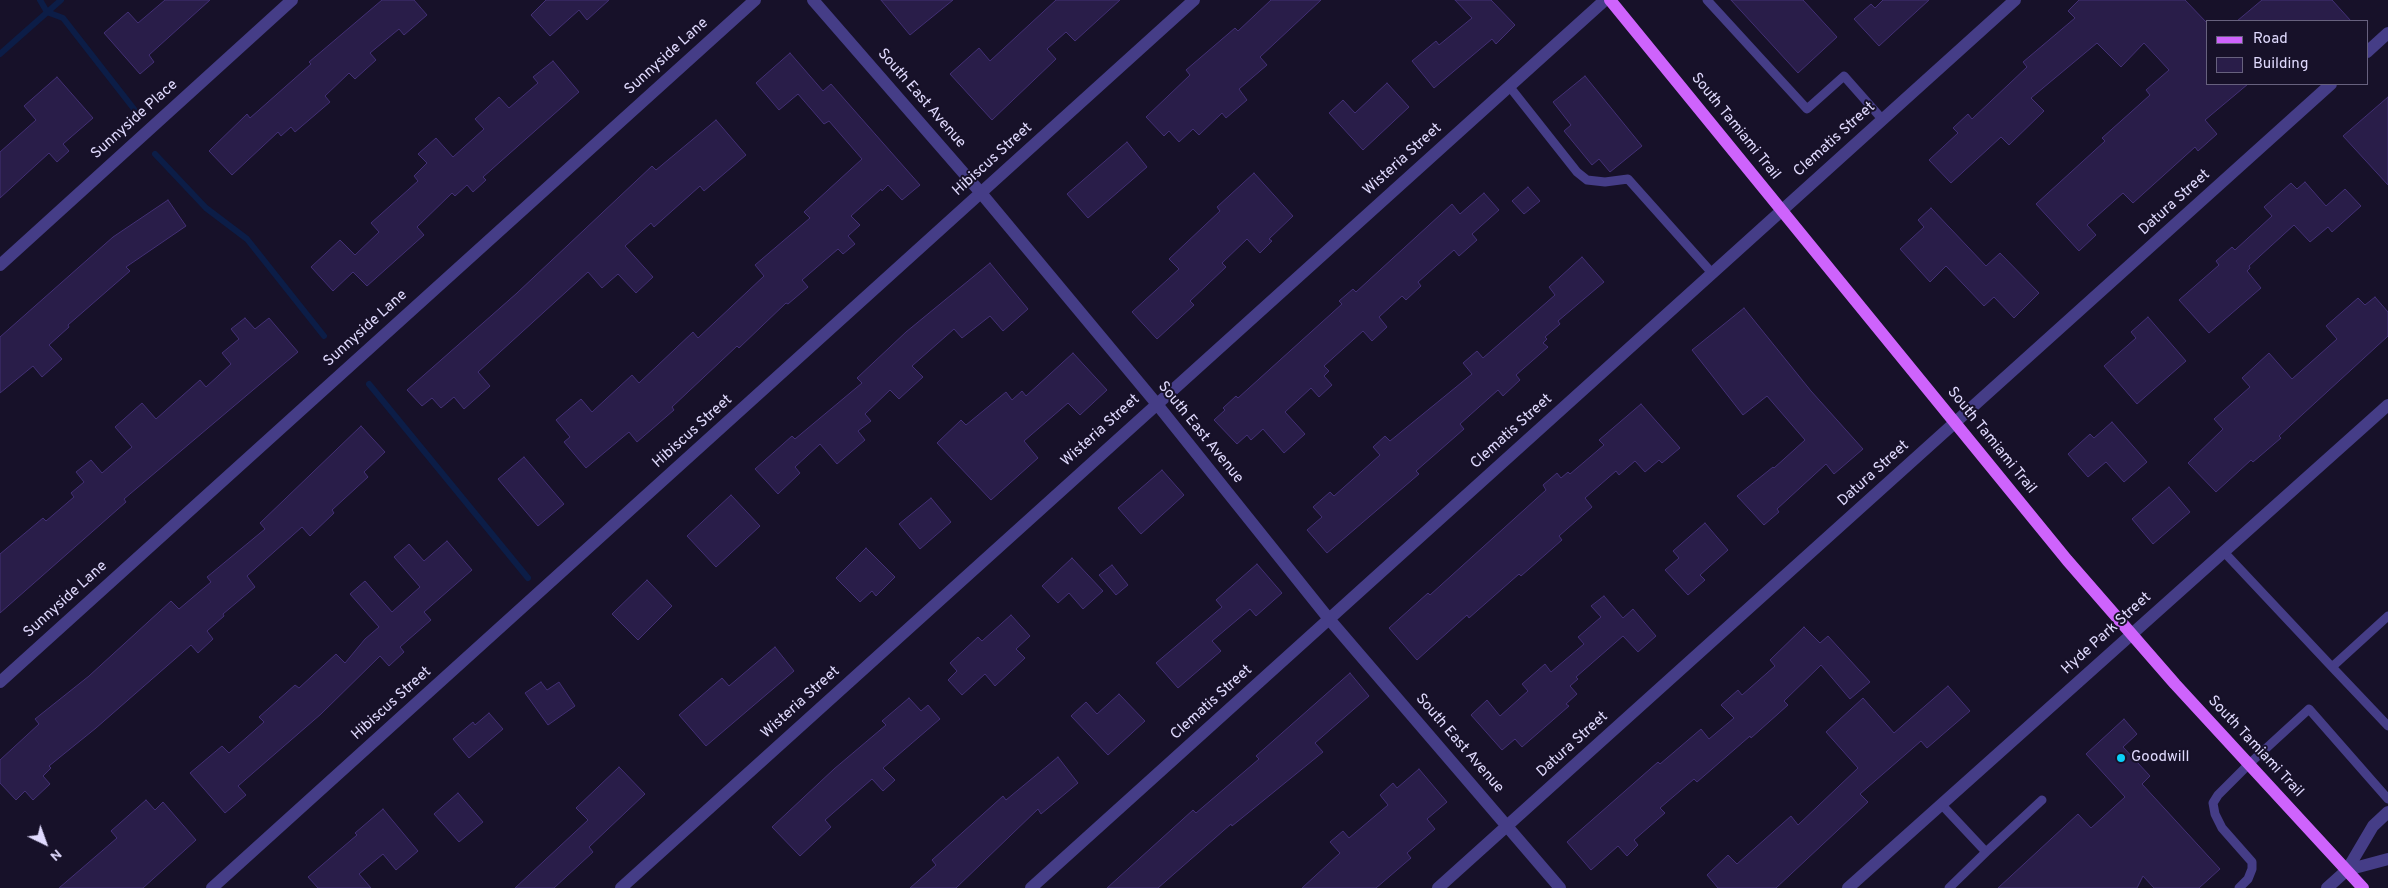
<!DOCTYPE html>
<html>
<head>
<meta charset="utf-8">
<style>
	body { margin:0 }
	#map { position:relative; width:2388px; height:888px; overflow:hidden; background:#171129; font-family:Overpass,sans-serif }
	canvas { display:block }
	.legend { position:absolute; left:2206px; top:20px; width:162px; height:65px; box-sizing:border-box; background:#171129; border:1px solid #67617e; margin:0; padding:6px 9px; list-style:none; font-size:15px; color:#e0dafe }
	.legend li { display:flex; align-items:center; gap:10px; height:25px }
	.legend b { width:25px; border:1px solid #67617e }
	.north { position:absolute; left:20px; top:818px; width:50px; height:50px; -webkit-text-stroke:4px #171129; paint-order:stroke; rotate:138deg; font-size:14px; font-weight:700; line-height:20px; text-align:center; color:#e0dafe }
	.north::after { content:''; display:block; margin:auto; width:18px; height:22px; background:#e0dafe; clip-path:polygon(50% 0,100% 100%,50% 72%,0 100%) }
</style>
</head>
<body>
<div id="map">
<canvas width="2388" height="888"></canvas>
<ul class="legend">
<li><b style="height:6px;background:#ce63fc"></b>Road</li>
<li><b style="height:14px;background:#291d49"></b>Building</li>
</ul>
<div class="north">N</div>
</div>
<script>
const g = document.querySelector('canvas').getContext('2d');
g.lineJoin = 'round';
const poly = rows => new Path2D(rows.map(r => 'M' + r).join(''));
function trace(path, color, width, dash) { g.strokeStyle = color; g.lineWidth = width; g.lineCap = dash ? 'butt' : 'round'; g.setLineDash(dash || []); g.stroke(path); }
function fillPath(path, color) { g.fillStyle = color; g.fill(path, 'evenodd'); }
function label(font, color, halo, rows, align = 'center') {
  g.font = font + ' Overpass,sans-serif'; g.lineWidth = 4; g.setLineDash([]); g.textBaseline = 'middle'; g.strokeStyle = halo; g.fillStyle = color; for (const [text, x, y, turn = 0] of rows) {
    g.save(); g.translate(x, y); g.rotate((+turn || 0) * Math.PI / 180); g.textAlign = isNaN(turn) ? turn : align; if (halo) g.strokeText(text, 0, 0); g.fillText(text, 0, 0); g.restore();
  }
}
trace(poly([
	[40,0,47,12,63,18,134,109],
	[0,54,61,0],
	[155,154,206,208,247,239,324,336],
	[369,384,528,578]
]), '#0c1d47', 6);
const building = poly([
	[165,0,210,0,149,55,154,62,140,74,104,33,128,12,138,23,165,0],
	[382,0,414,0,427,15,404,35,399,29,370,53,376,60,355,79,349,73,325,96,330,102,295,132,291,127,281,136,278,132,232,175,209,151,247,114,250,118,311,64,309,62,382,0],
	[546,0,609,0,587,20,579,10,550,36,531,15,546,0],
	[881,0,953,0,910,35,881,0],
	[1056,0,1120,0,1075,41,1066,32,1047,49,1056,59,992,120,950,74,979,48,990,61,1056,0],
	[1271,0,1321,0,1260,57,1267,65,1239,89,1247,100,1226,118,1222,113,1199,135,1193,129,1179,142,1169,131,1164,136,1146,117,1190,75,1186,70,1235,28,1238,31,1271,0],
	[1455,0,1491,0,1515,25,1496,44,1492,39,1434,88,1412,61,1436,41,1439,45,1472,18,1455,0],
	[1731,0,1803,0,1837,37,1798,73,1731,0],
	[1883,0,1929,0,1879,46,1854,19,1871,4,1875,8,1883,0],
	[2079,0,2185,0,2207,23,2207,84,2248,84,2205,120,2217,134,2198,151,2195,147,2133,203,2123,193,2087,225,2096,235,2079,251,2036,204,2105,141,2102,138,2150,95,2146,90,2169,70,2144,43,2121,67,2097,43,2031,98,2044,111,2009,145,2001,137,1951,183,1929,160,1958,133,1953,128,1968,114,1972,119,2027,67,2023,62,2075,18,2068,11,2079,0],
	[2262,0,2332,0,2351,21,2237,21,2262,0],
	[790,53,823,91,831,84,920,185,902,200,888,185,882,191,881,189,851,216,860,225,848,236,855,244,843,254,838,249,802,280,808,287,788,304,786,303,739,348,737,346,672,407,674,410,637,442,629,432,586,468,564,442,570,437,556,420,581,399,592,412,632,375,639,383,693,332,698,338,764,276,755,265,810,218,804,212,862,159,829,121,824,124,798,94,779,110,756,83,790,53],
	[553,61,579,92,483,177,486,180,473,192,467,185,455,196,452,193,417,227,424,235,367,286,353,272,333,291,311,267,340,240,355,255,379,232,371,223,418,181,414,176,427,163,418,154,436,138,453,157,484,129,475,119,499,97,509,108,538,83,533,77,553,61],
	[1585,76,1642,146,1610,172,1599,159,1592,165,1564,131,1571,125,1553,102,1585,76],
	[57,77,93,118,63,144,69,151,57,162,49,153,0,198,0,152,36,120,24,106,57,77],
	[1387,83,1409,107,1363,150,1329,113,1343,100,1355,113,1387,83],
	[2388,97,2388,185,2343,136,2388,97],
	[716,120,746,155,704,191,700,186,654,227,651,223,625,246,653,277,636,293,618,274,602,288,588,272,478,372,490,386,464,409,454,397,441,408,432,398,422,406,407,390,517,293,652,166,656,170,716,120],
	[1127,142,1147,167,1088,218,1067,194,1127,142],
	[1254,173,1293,216,1269,239,1272,241,1260,253,1247,239,1222,263,1226,267,1190,301,1194,305,1157,339,1132,312,1179,269,1169,259,1220,211,1217,207,1254,173],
	[2305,182,2326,206,2345,189,2361,206,2332,232,2328,227,2310,242,2294,225,2249,266,2250,268,2247,271,2261,288,2209,333,2179,300,2219,265,2216,261,2232,247,2235,250,2272,216,2264,207,2291,183,2297,189,2305,182],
	[1528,187,1540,201,1524,214,1512,201,1528,187],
	[1484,193,1499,210,1472,234,1477,240,1459,256,1454,250,1418,282,1421,286,1406,300,1402,296,1379,317,1387,327,1372,341,1363,331,1324,366,1329,371,1324,376,1332,385,1319,397,1311,388,1285,412,1305,434,1284,453,1263,429,1251,440,1247,435,1237,444,1214,420,1225,410,1223,408,1236,396,1238,398,1342,304,1339,301,1353,289,1356,292,1452,204,1460,214,1484,193],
	[168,200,186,226,126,267,130,271,68,325,69,327,49,345,62,359,42,377,33,366,0,393,0,337,113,237,168,200],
	[1931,208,1986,266,2000,253,2039,293,2014,318,1994,297,1984,306,1946,266,1930,282,1900,249,1924,227,1918,220,1931,208],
	[1582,257,1604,282,1558,321,1560,324,1545,337,1547,339,1543,343,1548,347,1516,375,1520,380,1503,396,1498,390,1460,424,1464,429,1416,471,1419,474,1327,553,1307,530,1322,517,1313,507,1330,492,1334,496,1380,455,1373,447,1385,436,1390,441,1472,374,1463,363,1477,351,1483,358,1555,295,1549,287,1582,257],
	[990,263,1028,309,1003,331,990,316,962,338,954,329,912,366,923,377,899,399,890,390,865,414,871,421,858,431,865,440,837,464,820,444,795,467,800,473,778,494,755,469,792,436,795,439,862,383,857,378,906,332,990,263],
	[2375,297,2388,312,2388,336,2279,436,2281,438,2253,462,2251,460,2216,492,2188,463,2223,429,2214,419,2250,387,2242,378,2269,353,2292,379,2337,339,2326,326,2358,298,2365,305,2375,297],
	[1744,308,1811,391,1863,449,1834,474,1826,464,1777,509,1779,512,1764,525,1737,496,1773,467,1774,468,1805,440,1767,396,1743,415,1692,350,1744,308],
	[2148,317,2186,361,2137,404,2104,366,2136,338,2131,332,2148,317],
	[245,318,255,329,269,318,298,352,124,499,126,502,0,613,0,554,43,518,46,521,74,497,71,493,84,482,76,472,91,460,102,473,132,447,115,427,142,403,156,419,200,380,206,387,231,364,222,353,239,339,231,329,245,318],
	[1073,353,1107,390,1080,415,1068,403,1024,441,1038,458,991,500,937,443,961,420,966,425,1006,392,1012,400,1022,391,1026,396,1073,353],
	[1641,404,1680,448,1662,463,1659,460,1645,472,1635,461,1619,475,1616,471,1585,498,1592,507,1559,536,1562,540,1521,576,1519,574,1469,618,1467,615,1417,660,1389,628,1428,593,1430,595,1546,490,1543,485,1557,473,1561,478,1568,472,1570,474,1604,445,1599,440,1641,404],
	[2112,422,2147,462,2124,482,2106,462,2088,477,2068,454,2090,434,2094,438,2112,422],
	[361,426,385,452,364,472,368,477,332,510,334,513,310,536,302,527,247,576,255,587,223,614,224,616,207,631,213,639,198,653,191,645,96,728,49,766,51,768,43,776,50,784,33,800,25,791,16,800,0,783,0,760,39,724,35,719,89,676,171,601,179,609,211,582,207,577,265,529,260,523,361,426],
	[524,457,564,504,538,526,498,479,524,457],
	[1162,470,1184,495,1141,534,1118,508,1162,470],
	[2169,487,2190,512,2153,544,2132,519,2169,487],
	[731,495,760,526,716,567,687,536,731,495],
	[931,498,951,522,920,549,899,524,931,498],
	[1705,523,1728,550,1700,575,1705,580,1688,595,1665,570,1679,558,1673,551,1705,523],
	[447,541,472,570,424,612,431,620,400,647,404,652,389,666,380,656,321,714,238,786,246,795,225,813,190,773,222,746,229,753,264,722,259,717,295,685,299,688,336,654,345,663,365,639,379,627,350,594,365,581,392,612,420,587,394,557,409,544,424,561,447,541],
	[866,548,895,577,876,596,872,591,860,602,836,578,866,548],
	[1072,558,1103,591,1083,609,1069,593,1058,603,1042,586,1072,558],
	[1257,564,1282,593,1256,616,1250,609,1212,641,1221,651,1178,688,1156,663,1222,607,1216,600,1257,564],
	[1112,565,1128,585,1116,595,1099,575,1112,565],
	[647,580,672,606,638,640,612,614,647,580],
	[1604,596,1623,618,1633,609,1656,636,1638,652,1623,636,1576,677,1578,679,1570,686,1577,694,1566,704,1569,706,1522,747,1515,739,1502,750,1471,715,1487,700,1500,716,1528,691,1522,684,1545,664,1551,672,1584,644,1578,637,1601,617,1591,606,1604,596],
	[1011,615,1030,636,1016,649,1025,658,995,686,985,674,962,695,948,680,957,671,950,663,978,637,982,641,1011,615],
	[1804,627,1820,643,1828,636,1870,682,1850,699,1821,665,1784,701,1788,705,1751,738,1750,736,1697,782,1694,779,1660,808,1665,813,1634,840,1638,845,1627,856,1618,846,1591,870,1567,842,1658,762,1660,764,1701,729,1709,739,1734,718,1721,705,1738,690,1742,695,1775,666,1770,660,1804,627],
	[775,647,794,671,706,746,679,715,722,678,729,686,775,647],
	[1350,673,1369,696,1315,743,1323,752,1232,826,1231,824,1158,888,1107,888,1193,810,1196,813,1259,759,1256,756,1350,673],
	[541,682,547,690,559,682,575,706,548,725,525,693,541,682],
	[1948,686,1970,711,1927,748,1921,741,1860,794,1868,802,1776,888,1718,888,1707,875,1728,855,1737,864,1791,816,1798,825,1858,768,1826,732,1863,698,1894,733,1948,686],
	[1119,694,1145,721,1108,755,1071,716,1086,702,1097,714,1119,694],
	[909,698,921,711,928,705,940,719,883,768,895,780,883,791,872,779,825,820,831,827,800,856,772,827,834,769,886,725,882,721,909,698],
	[489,713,503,729,469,758,453,739,473,722,475,725,489,713],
	[2124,719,2137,734,2123,747,2150,776,2142,784,2220,869,2199,888,2154,888,2143,876,2137,888,1998,888,2078,814,2091,828,2125,797,2086,754,2124,719],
	[1058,757,1078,783,1041,814,1038,809,956,888,910,888,936,865,932,860,1003,796,1006,800,1058,757],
	[619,767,645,794,589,847,593,852,554,888,515,888,588,820,576,808,619,767],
	[1419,769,1447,802,1427,819,1435,829,1407,853,1411,858,1376,888,1302,888,1340,853,1330,842,1343,831,1349,838,1388,805,1380,795,1393,783,1397,788,1419,769],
	[458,793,483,822,459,842,434,814,458,793],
	[146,800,155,810,163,802,196,840,143,888,59,888,117,838,111,831,146,800],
	[383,809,418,851,396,870,383,854,359,874,371,888,318,888,308,877,357,835,355,833,383,809]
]);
fillPath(building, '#291d49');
trace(building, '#433075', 1);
trace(poly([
	[1707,0,1807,109,1844,76,1882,119],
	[1509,86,1577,172,1587,180,1605,182,1628,179,1712,273],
	[2223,551,2332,667,2388,616],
	[2332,667,2388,726],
	[1941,804,1986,852,1949,888],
	[1986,852,2042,800],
	[2239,888,2248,879,2252,869,2252,862,2222,828,2215,814,2213,803,2218,795,2249,764,2309,709,2388,799]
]), '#453d87', 9);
trace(poly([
	[813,0,981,193,1156,403,1329,619,1560,888],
	[2367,52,2388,33],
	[0,265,292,0],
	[0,682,755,0],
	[2347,870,2388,859],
	[212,888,1194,0],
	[621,888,1605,0],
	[1031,888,2015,0],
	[1438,888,2331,84],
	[1848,888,2388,405],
	[2327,888,2347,870,2373,826,2388,812]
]), '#453d87', 12);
trace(poly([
	[1610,0,2067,560,2175,684,2363,888]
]), '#ce63fc', 12);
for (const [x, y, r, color] of [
	[2121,758,5,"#0ad0fa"]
]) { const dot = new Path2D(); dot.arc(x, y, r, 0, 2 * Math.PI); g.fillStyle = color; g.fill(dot); trace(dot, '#171129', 2); }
label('15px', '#e0dafe', '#171129', [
	["Sunnyside Lane",667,57,-42],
	["South East Avenue",921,99,49],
	["Sunnyside Place",135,120,-42],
	["South Tamiami Trail",1735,127,51],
	["Clematis Street",1835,140,-42],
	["Hibiscus Street",993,160,-42],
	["Wisteria Street",1403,160,-42],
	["Datura Street",2175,203,-42],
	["Sunnyside Lane",366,329,-42],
	["Wisteria Street",1101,431,-42],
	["Hibiscus Street",693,432,-42],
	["Clematis Street",1512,432,-42],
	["South East Avenue",1200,433,51],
	["South Tamiami Trail",1991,441,51],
	["Datura Street",1874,474,-42],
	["Sunnyside Lane",66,600,-42],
	["Hyde Park Street",2107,634,-42],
	["Wisteria Street",801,703,-42],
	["Clematis Street",1212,703,-42],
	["Hibiscus Street",392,704,-42],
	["South East Avenue",1459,744,49],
	["Datura Street",1573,745,-42],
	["South Tamiami Trail",2255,747,47]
]);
label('15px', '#e0dafe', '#171129', [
	["Goodwill",2131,758]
], 'left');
</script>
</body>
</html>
